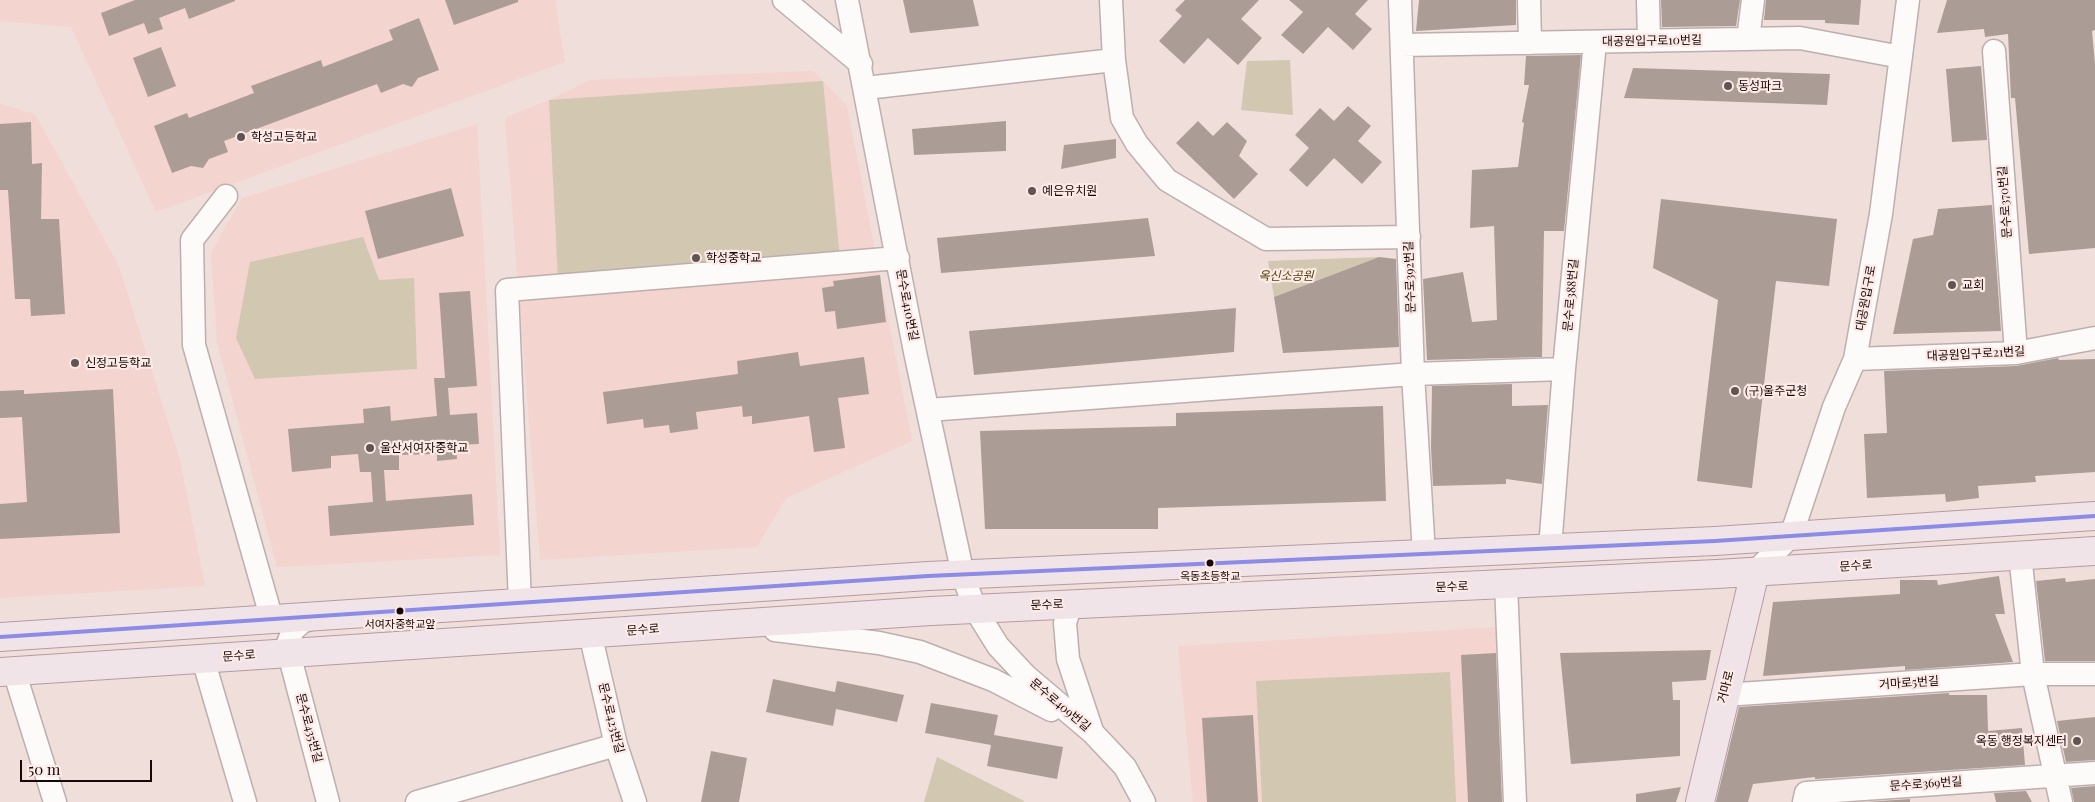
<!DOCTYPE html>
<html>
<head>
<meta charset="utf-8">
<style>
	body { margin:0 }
	#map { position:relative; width:2095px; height:802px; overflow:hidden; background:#f0dedb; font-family:"Playfair Display",serif }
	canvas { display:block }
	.scale { position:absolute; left:20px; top:760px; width:132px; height:22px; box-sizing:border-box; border:2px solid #140908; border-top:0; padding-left:6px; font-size:15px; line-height:18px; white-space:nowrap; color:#140908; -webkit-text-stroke:4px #fde9e5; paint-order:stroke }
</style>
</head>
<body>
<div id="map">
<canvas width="2095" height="802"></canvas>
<div class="scale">50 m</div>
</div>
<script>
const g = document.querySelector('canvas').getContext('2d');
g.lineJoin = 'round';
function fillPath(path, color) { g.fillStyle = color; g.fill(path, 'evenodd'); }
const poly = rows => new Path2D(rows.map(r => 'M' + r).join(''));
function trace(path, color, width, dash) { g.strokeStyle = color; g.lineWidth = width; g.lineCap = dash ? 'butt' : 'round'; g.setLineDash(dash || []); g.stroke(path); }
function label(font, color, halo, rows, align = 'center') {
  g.font = font + ' "Playfair Display","Noto Sans KR",serif'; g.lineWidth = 4.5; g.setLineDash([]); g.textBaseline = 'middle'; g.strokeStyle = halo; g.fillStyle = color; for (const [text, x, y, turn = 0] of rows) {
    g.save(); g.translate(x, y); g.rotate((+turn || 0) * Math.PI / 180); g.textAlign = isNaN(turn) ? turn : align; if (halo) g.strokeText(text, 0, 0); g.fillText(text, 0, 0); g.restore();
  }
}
fillPath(poly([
	[0,0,555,0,565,62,156,212,71,27,0,21],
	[813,71,847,106,912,441,786,498,757,547,540,560,505,118,549,100,590,80],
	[0,104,35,114,119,266,180,460,205,586,0,598],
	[477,124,500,555,277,567,217,342,211,253,242,198],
	[1499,627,1507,802,1193,802,1178,646]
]), '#f3d4ce');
fillPath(poly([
	[1290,60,1293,115,1241,110,1247,61],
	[823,81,840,259,558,280,549,100],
	[363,237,379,280,414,278,417,369,255,379,236,338,250,262],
	[1379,257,1274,297,1268,261],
	[1450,672,1456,802,1262,802,1256,681],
	[937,757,1024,801,1024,802,924,802]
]), '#d2c7b1');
fillPath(poly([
	[135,0,235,0,235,1,189,19,185,8,159,18,163,29,148,34,144,23,109,36,101,13],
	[445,0,518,0,518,2,454,25],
	[903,0,973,0,979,26,910,33],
	[1185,0,1259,0,1241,19,1262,38,1238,65,1208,38,1184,64,1159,41,1182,16,1175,10],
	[1289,0,1368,0,1355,14,1372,29,1353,50,1328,27,1303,54,1281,35,1303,12],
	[1419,0,1516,0,1516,25,1416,31],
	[1661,0,1740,0,1736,26,1662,27],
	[1766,0,1861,0,1859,25,1825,23,1825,20,1764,20],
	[1947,0,2095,0,2095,30,2092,31,2095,64,2095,248,2029,254,2015,98,2011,98,2008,34,1985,37,1984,29,1937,33],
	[419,18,439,70,418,78,412,87,403,84,381,93,377,84,224,141,228,152,209,159,203,168,191,166,172,173,154,126,187,113,189,118,254,93,251,86,321,60,323,67,393,40,389,30],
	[161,47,176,86,148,97,133,58],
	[1581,55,1564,231,1544,231,1542,357,1427,360,1423,279,1463,272,1472,322,1497,320,1494,226,1470,228,1472,170,1518,167,1524,123,1522,122,1529,85,1524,85,1526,56],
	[1981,66,1987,140,1952,142,1946,69],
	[1633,68,1830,74,1827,105,1624,98],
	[1348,106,1371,126,1358,141,1382,162,1362,184,1334,158,1307,187,1289,170,1309,148,1295,135,1320,108,1334,121],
	[1006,121,1006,151,914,155,912,129],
	[1198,121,1213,136,1227,122,1247,141,1239,156,1258,174,1234,199,1176,143],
	[31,122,32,164,42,163,41,219,59,219,65,314,31,316,30,299,15,299,8,190,0,190,0,124],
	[1116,139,1116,158,1061,169,1064,145],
	[451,188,464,236,378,259,365,211],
	[1661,199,1837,219,1829,286,1776,281,1752,488,1697,481,1718,300,1653,268],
	[1992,205,2001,331,1893,334,1913,239,1933,235,1938,209],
	[1148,218,1155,256,941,273,937,238],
	[1379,257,1396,259,1399,347,1283,353,1274,297],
	[880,275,886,322,837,329,835,311,825,312,822,288,834,286,833,281],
	[470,291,477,386,448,388,450,415,477,413,479,444,456,445,457,459,437,461,437,454,399,455,399,470,384,470,386,501,472,494,474,525,330,536,328,506,373,502,371,472,360,472,358,454,331,456,331,468,292,472,288,429,364,423,363,409,390,406,391,421,437,416,434,378,445,378,439,293],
	[1236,308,1234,352,974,375,969,331],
	[798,352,800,366,864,357,869,394,838,398,845,448,814,452,809,416,752,424,752,416,743,417,742,406,696,412,698,429,670,433,669,425,644,428,643,419,607,424,603,392,738,374,737,361],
	[2058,358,2059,360,2095,359,2095,472,2035,476,2036,482,1978,486,1979,498,1946,502,1945,494,1867,498,1864,434,1887,433,1884,371,2016,366],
	[1512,384,1512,406,1548,405,1542,484,1506,479,1506,484,1433,486,1431,447,1432,386],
	[113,389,120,533,0,539,0,504,27,502,22,417,0,418,0,391,24,390,24,394],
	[1383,406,1386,501,1158,508,1158,529,985,529,980,431,1176,426,1176,413],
	[1999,576,2005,614,1995,614,2013,662,1905,670,1905,666,1763,676,1773,602,1900,594,1900,580,1937,580,1938,585],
	[2065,578,2066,582,2095,579,2095,661,2045,661,2036,581],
	[1711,650,1706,680,1672,682,1673,700,1680,700,1680,756,1571,764,1560,653],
	[1496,653,1502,802,1468,802,1461,655],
	[773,679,835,692,837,681,904,695,897,722,836,709,833,726,766,712],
	[1949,693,1949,695,1987,695,1988,731,2022,728,2025,765,1815,779,1815,777,1753,784,1748,802,1716,802,1739,707],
	[931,703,998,715,994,735,1063,747,1057,779,987,766,991,745,925,733],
	[1253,715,1258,802,1207,802,1202,718],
	[2095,717,2095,760,2066,762,2057,721],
	[711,751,747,758,739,802,701,802],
	[2095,786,2095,802,2074,802,2071,788],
	[1681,787,1676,802,1636,802,1636,794],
	[2026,791,2032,802,1996,802,1994,793],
	[1910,799,1910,802,1866,802]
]), '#ab9d95');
const minor = poly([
	[784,0,861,64],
	[847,0,915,352,963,575,975,609,998,646,1026,676,1092,732,1125,767,1144,802],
	[1111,0,1114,60,1122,118,1137,144,1167,180,1266,239,1409,237],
	[1400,0,1413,374,1424,554],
	[1529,0,1530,43],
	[1648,0,1649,41],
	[1748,39,1753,0],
	[1402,45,1800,38,1901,57],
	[1994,51,2016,353],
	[866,88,1114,60],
	[226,196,192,240,194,345,272,620],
	[1855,359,2016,353,2095,338],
	[928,410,1413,374,1564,369],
	[1550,548,1564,369,1595,42],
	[2020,555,2033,674,2061,802],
	[1755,572,1791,536,1834,407,1855,359,1881,214,1908,0],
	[1506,584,1515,802],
	[520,603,507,290,898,258],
	[1071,604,1065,623,1068,659,1092,731],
	[316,617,302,622,293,630,287,646,328,802],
	[775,630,879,643,920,652,993,680,1051,710],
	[590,633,616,745,635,802],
	[203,659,245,802],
	[14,671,55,802],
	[1724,695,2033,674,2095,674],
	[417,802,616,745],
	[1804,802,1806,793,2095,773]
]);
const major = poly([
	[0,637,928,576,1715,541,2095,516],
	[0,672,931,611,1717,574,2095,551],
	[1700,802,1755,572]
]);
trace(minor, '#bdafad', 25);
trace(major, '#b59ba1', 30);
trace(minor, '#fdfafa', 22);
trace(major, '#f1e4e8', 28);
trace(poly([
	[0,637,928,576,1715,541,2095,516]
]), '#8c8be6', 4);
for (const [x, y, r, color] of [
	[1728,86,5,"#615452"],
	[241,137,5,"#615452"],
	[1032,191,5,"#615452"],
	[696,258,5,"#615452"],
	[1952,285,5,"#615452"],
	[75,363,5,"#615452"],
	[1735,391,5,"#615452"],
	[370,448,5,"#615452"],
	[1210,563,4.5,"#140908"],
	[400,611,4.5,"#140908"],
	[2077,741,5,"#615452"]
]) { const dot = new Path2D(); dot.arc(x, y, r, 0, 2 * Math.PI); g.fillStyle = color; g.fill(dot); trace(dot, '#fde9e5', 2); }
label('11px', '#140908', '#fde9e5', [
	["옥동초등학교",1210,577],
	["서여자중학교앞",400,625]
]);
label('12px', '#140908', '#fde9e5', [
	["대공원입구로10번길",1652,41,-1],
	["문수로370번길",2005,202,-94],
	["문수로392번길",1410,277,-92],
	["문수로388번길",1571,295,-85],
	["대공원입구로",1866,298,-80],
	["문수로410번길",907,305,79],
	["대공원입구로21번길",1976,354,-3],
	["문수로",1856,566,-4],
	["문수로",1452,587,-3],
	["문수로",1047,605,-3],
	["문수로",643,630,-4],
	["문수로",239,656,-4],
	["거마로5번길",1909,683,-4],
	["거마로",1726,687,-76],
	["문수로409번길",1060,705,40],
	["문수로423번길",611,718,76],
	["문수로435번길",309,728,75],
	["문수로369번길",1926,784,-4]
]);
label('12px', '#140908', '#fde9e5', [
	["동성파크",1738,86],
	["학성고등학교",251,137],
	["예은유치원",1042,191],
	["학성중학교",706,258],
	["교회",1962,285],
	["신정고등학교",85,363],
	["(구)울주군청",1745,391],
	["울산서여자중학교",380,448],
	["옥동 행정복지센터",2067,741,"right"]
], 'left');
label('italic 12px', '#4d440a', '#fde9e5', [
	["옥신소공원",1286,276]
]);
</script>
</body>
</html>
